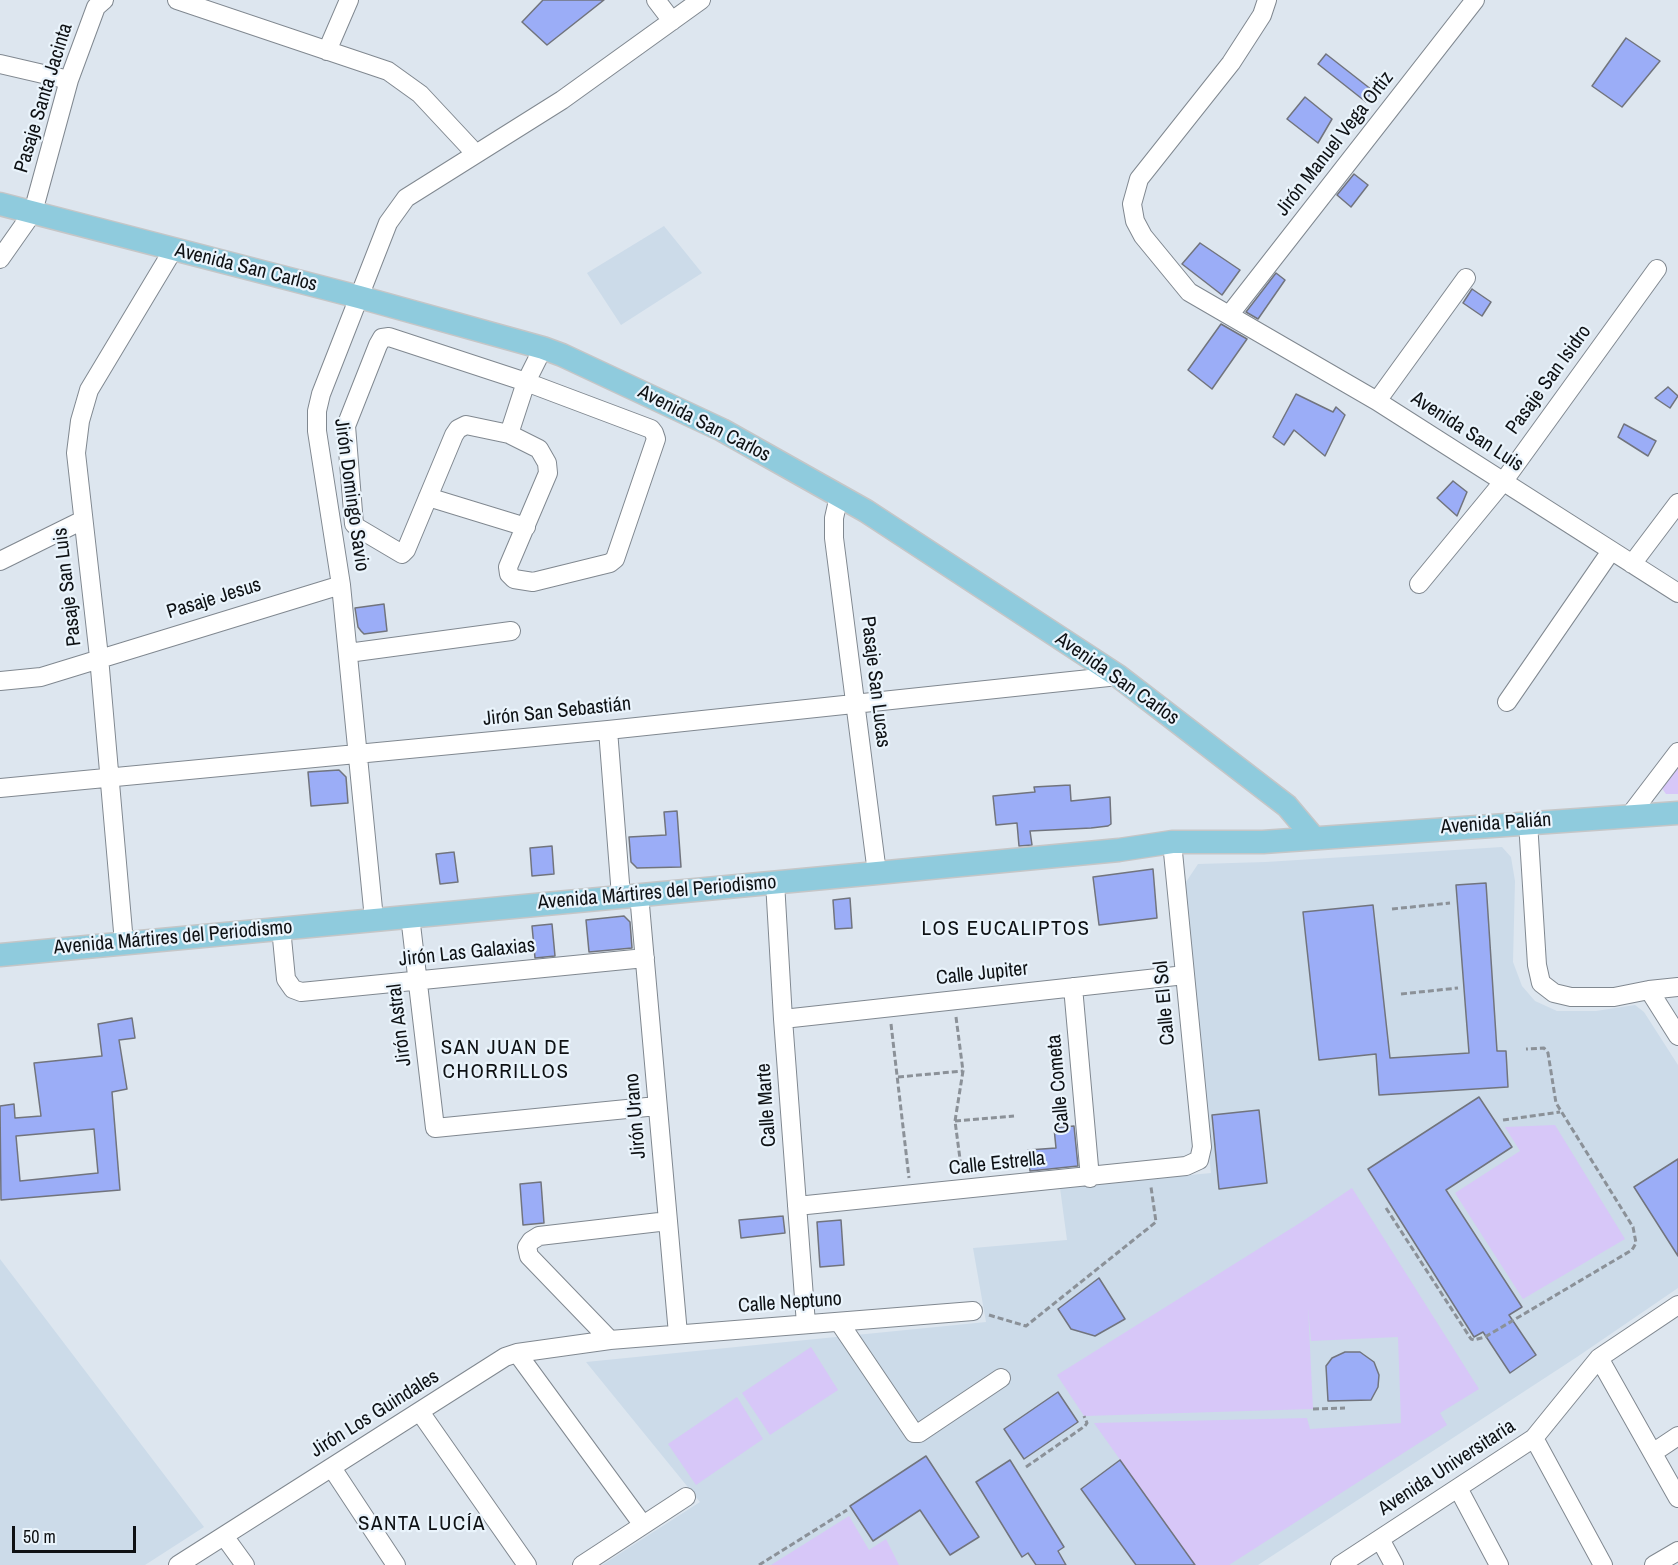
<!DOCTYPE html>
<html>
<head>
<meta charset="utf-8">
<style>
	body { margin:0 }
	#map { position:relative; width:1678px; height:1565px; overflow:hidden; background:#dde6ef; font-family:"Archivo Narrow",sans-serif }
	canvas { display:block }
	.scale { position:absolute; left:12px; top:1526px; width:124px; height:27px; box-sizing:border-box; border:3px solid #0e1114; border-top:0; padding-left:8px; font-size:18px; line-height:21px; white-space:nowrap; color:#0e1114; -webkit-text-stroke:4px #eaf4fc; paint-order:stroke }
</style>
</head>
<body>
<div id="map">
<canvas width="1678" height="1565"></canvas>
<div class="scale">50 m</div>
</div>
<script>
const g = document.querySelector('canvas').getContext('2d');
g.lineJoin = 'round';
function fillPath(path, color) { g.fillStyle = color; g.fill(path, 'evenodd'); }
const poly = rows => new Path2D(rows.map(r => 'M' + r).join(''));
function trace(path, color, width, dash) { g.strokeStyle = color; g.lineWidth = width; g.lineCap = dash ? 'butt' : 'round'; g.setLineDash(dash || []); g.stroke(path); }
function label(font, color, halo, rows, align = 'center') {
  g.font = font + ' "Archivo Narrow",sans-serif'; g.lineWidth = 4.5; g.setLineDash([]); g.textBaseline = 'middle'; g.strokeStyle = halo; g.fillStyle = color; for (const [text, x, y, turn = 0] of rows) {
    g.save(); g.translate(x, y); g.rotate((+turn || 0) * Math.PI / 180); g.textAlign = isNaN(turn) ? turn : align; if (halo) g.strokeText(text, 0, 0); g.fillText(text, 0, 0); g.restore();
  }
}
fillPath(poly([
	[664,226,702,273,621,325,587,273],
	[1502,847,1511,857,1515,881,1513,962,1522,986,1535,1001,1557,1011,1596,1011,1635,1005,1644,1012,1678,1065,1678,1288,1577,1357,1258,1565,602,1565,700,1502,586,1362,986,1322,973,1248,1067,1240,1060,1188,1211,1173,1182,898,1186,882,1198,864,1266,862],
	[0,1259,204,1527,145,1565,0,1565]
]), '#ccdbe9');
fillPath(poly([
	[1678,764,1678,794,1666,794,1661,787],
	[1555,1125,1625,1239,1523,1299,1455,1193,1520,1151,1505,1127],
	[1352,1188,1479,1389,1440,1413,1447,1425,1229,1565,1195,1565,1094,1423,1307,1418,1310,1429,1401,1423,1398,1337,1311,1341,1308,1307,1313,1409,1084,1416,1057,1375,1303,1221],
	[811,1347,838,1390,770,1435,742,1393],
	[737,1397,763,1439,696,1485,668,1444],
	[849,1516,869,1550,886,1539,899,1565,771,1565]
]), '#d7c7f8');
const building = poly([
	[543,0,604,0,547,45,522,22,543,0],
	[1626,38,1660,61,1622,107,1592,86,1626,38],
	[1326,54,1372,90,1366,102,1318,64,1326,54],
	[1305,97,1332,119,1318,143,1287,119,1305,97],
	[1354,174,1368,185,1351,207,1337,195,1354,174],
	[1200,243,1240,270,1222,295,1182,264,1200,243],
	[1276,273,1285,280,1258,319,1246,312,1276,273],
	[1472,289,1491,302,1482,316,1463,303,1472,289],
	[1221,324,1247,339,1212,389,1188,370,1221,324],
	[1668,387,1678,396,1670,408,1655,398,1668,387],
	[1296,394,1333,412,1336,407,1345,415,1325,456,1294,430,1284,445,1273,437,1296,394],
	[1624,424,1656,441,1648,456,1618,437,1624,424],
	[1453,481,1467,492,1457,516,1437,498,1453,481],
	[384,604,387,631,364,634,361,631,358,627,355,608,384,604],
	[339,770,346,777,348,803,311,806,308,772,339,770],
	[1070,785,1071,801,1110,797,1111,824,1108,826,1091,828,1030,831,1032,845,1019,846,1017,823,996,825,993,796,1035,792,1034,787,1070,785],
	[677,811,681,867,637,868,631,862,629,837,666,835,664,812,677,811],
	[552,846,554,874,532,876,530,848,552,846],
	[454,852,458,882,440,884,436,854,454,852],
	[1153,869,1157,918,1099,925,1093,877,1153,869],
	[1486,883,1497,1051,1506,1051,1508,1087,1379,1095,1376,1054,1319,1060,1303,912,1373,905,1390,1058,1469,1053,1456,885,1486,883],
	[850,898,852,928,835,929,833,900,850,898],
	[624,916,630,922,632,948,589,952,586,920,624,916],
	[552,924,555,956,535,958,532,926,552,924],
	[132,1018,135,1038,119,1040,127,1089,112,1092,120,1190,1,1200,0,1106,14,1104,15,1118,41,1116,34,1063,102,1056,98,1024,132,1018],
	[94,1129,98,1173,20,1181,16,1136,94,1129],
	[1479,1097,1512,1147,1446,1190,1522,1307,1509,1315,1536,1355,1510,1373,1483,1332,1474,1337,1368,1169,1479,1097],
	[1259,1110,1267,1183,1219,1189,1212,1115,1259,1110],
	[1074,1126,1078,1166,1030,1171,1028,1150,1056,1148,1054,1128,1074,1126],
	[1678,1159,1678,1256,1634,1187,1678,1159],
	[541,1182,544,1223,523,1225,520,1184,541,1182],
	[783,1216,785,1233,741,1238,739,1220,783,1216],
	[841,1220,844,1265,820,1267,817,1222,841,1220],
	[1099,1278,1125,1319,1095,1336,1071,1329,1058,1309,1099,1278],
	[1345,1352,1360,1352,1374,1362,1379,1375,1378,1387,1371,1400,1328,1401,1326,1366,1332,1358,1345,1352],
	[1058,1392,1078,1422,1024,1459,1004,1429,1058,1392],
	[926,1456,979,1537,950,1555,920,1510,873,1541,850,1506,926,1456],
	[1010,1460,1064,1547,1058,1551,1066,1565,1036,1565,1028,1553,1022,1557,976,1482,1010,1460],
	[1120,1460,1195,1565,1136,1565,1081,1489,1120,1460]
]);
fillPath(building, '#9badf7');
trace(building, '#71747d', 1.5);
const minor = poly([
	[177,0,388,71,420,94,476,154],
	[656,0,672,21],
	[1267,0,1262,15,1231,63,1139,179,1132,204,1135,221,1143,236,1189,292,1377,401,1678,593],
	[327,51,349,0],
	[0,64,69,80],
	[0,259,33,212,69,80,96,7,104,0],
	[1230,314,1475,0],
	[389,337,526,382,651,429,654,433,656,439,615,559,610,563,533,582,514,579,509,574,508,567,548,473,547,463,539,449,509,434,466,425,458,429,454,435,406,550,402,554,358,528,354,524,346,426,378,345,382,338,389,337],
	[1377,401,1466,278],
	[509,434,526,382,543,348],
	[839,496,834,518,834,538,877,873],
	[428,497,526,527],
	[0,561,83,520],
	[1632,564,1678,503],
	[1419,584,1503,482,1657,269],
	[348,653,511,631],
	[0,681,41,677,341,585],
	[1507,702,1611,551],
	[608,730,621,896],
	[0,788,608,730,1118,676],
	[1630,815,1678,752],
	[1528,822,1537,965,1541,983,1554,993,1571,997,1614,997,1649,990,1678,1036],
	[775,882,783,1019,806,1324],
	[639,894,678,1334],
	[410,916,435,1128,657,1106],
	[374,919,341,585,317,431,317,411,321,394,388,223,406,198,562,100,701,0],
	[281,928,286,979,293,989,301,992,645,958],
	[124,943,99,657,76,453,80,421,89,390,173,250],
	[1073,987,1090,1178],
	[1649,990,1678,987],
	[783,1019,1185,975],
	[797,1206,1186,1166,1199,1160,1202,1147,1172,842],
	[839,1322,914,1433,919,1433,1001,1378],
	[610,1340,529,1256,527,1247,531,1241,539,1236,668,1221],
	[517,1353,643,1525],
	[1599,1358,1678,1498],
	[420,1412,527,1565],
	[1534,1438,1603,1565],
	[1654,1452,1678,1436],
	[332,1468,396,1565],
	[1458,1488,1499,1565],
	[224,1536,245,1565],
	[1380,1539,1394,1565],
	[178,1565,505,1357,517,1353,610,1340,973,1311],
	[582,1565,686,1497],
	[1340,1565,1534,1438,1599,1358,1678,1305],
	[1654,1565,1678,1551]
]);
const major = poly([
	[0,204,359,297,543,348,562,355,722,430,866,511,1118,676,1287,806,1314,838],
	[0,955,877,873,1119,850,1172,842,1263,842,1678,813]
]);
trace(minor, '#808890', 20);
trace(major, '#c5c6c7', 25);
trace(poly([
	[1392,909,1450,903],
	[1401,994,1458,988],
	[956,1017,963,1071,955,1121,962,1174],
	[891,1024,909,1178],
	[898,1077,963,1071],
	[1503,1120,1560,1112],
	[955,1121,1014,1116],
	[1386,1208,1471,1339,1474,1340,1485,1337,1632,1250,1636,1243,1633,1227,1556,1103,1548,1053,1544,1048,1526,1049],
	[989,1315,1026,1326,1156,1222,1151,1187],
	[1313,1409,1345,1408],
	[1026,1467,1085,1426,1087,1423,1084,1416],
	[759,1565,847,1510]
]), '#8b9198', 3, [6, 3]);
trace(minor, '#fff', 18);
trace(major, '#8fcbdd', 22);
label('20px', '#0e1114', '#eaf4fc', [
	["Pasaje Santa Jacinta",44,98,-73],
	["Jirón Manuel Vega Ortiz",1335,144,-52],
	["Avenida San Carlos",246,268,14],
	["Pasaje San Isidro",1549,380,-54],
	["Avenida San Carlos",704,424,27],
	["Avenida San Luis",1467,432,33],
	["Jirón Domingo Savio",351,495,82],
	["Pasaje San Luis",68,587,-97],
	["Pasaje Jesus",214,599,-17],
	["Avenida San Carlos",1117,679,35],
	["Pasaje San Lucas",875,682,83],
	["Jirón San Sebastián",557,712,-6],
	["Avenida Palián",1496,824,-4],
	["Avenida Mártires del Periodismo",657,893,-5],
	["Avenida Mártires del Periodismo",173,938,-5],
	["Jirón Las Galaxias",467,953,-6],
	["Calle Jupiter",982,974,-6],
	["Calle El Sol",1165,1003,-95],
	["Jirón Astral",400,1025,-97],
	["Calle Cometa",1059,1084,-95],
	["Calle Marte",767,1105,-94],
	["Jirón Urano",636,1116,-95],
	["Calle Estrella",997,1164,-6],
	["Calle Neptuno",790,1303,-4],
	["Jirón Los Guindales",375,1414,-32],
	["Avenida Universitaria",1447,1468,-33]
]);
g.letterSpacing = '1.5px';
label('21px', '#0e1114', '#eaf4fc', [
	["LOS EUCALIPTOS",1006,929],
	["SAN JUAN DE",506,1048],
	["CHORRILLOS",506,1072],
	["SANTA LUCÍA",422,1524]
]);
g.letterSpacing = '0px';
</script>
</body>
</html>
